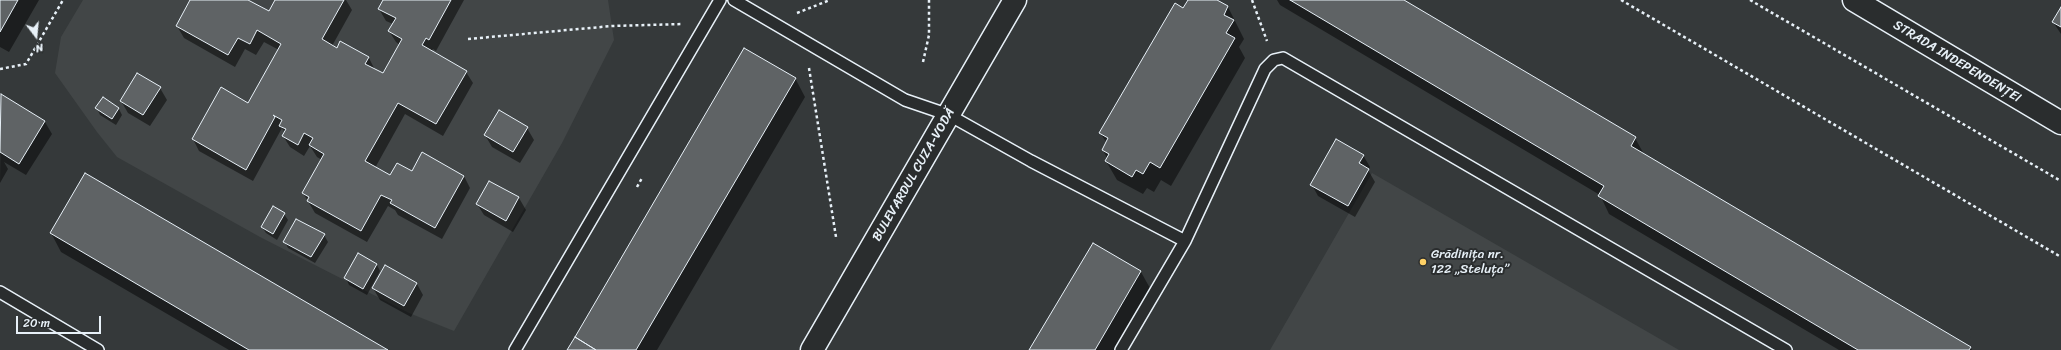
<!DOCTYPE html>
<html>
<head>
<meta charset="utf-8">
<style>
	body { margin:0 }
	#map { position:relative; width:2061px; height:350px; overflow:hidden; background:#35393a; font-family:Sriracha,sans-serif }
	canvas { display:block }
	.north { position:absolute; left:16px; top:16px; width:40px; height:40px; -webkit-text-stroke:3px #2a2d2e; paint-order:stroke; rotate:164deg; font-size:11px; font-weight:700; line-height:16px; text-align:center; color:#e8f1f8 }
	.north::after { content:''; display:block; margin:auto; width:14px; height:18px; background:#e8f1f8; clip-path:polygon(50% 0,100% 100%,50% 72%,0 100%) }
	.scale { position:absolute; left:16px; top:316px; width:85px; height:18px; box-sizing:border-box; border:2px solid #e8f1f8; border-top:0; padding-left:5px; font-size:12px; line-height:14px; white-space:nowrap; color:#e8f1f8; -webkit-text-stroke:3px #2a2d2e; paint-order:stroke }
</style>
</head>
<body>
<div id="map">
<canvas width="2061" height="350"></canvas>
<div class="north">N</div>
<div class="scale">20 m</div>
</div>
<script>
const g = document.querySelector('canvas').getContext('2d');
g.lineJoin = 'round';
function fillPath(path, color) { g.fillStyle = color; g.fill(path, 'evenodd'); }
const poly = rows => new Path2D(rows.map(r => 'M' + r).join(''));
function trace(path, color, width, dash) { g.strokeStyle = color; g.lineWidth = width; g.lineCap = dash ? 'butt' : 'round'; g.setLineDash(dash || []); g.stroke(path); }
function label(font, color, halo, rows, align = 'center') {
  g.font = font + ' Sriracha,sans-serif'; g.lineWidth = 4; g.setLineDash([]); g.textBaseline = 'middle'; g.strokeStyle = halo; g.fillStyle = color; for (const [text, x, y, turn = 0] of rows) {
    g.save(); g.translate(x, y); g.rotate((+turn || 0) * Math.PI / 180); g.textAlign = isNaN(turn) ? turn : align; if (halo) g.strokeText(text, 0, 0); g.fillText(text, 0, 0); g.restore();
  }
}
fillPath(poly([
	[83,0,608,0,614,40,562,143,454,331,409,313,260,237,117,157,97,132,55,73,61,37],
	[1372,173,1679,350,1270,350]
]), '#424647');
fillPath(poly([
	[0,0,39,0,9,52,0,47],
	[191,0,246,0,269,13,276,0,346,0,352,10,332,46,337,49,341,43,369,58,375,70,383,75,400,45,396,42,389,31,393,24,386,21,379,9,384,0,464,0,436,51,433,49,431,52,466,72,473,83,443,136,405,114,375,168,390,176,412,172,464,176,470,188,442,239,398,215,395,210,388,206,367,242,315,213,303,193,322,160,317,157,310,146,304,156,290,147,283,136,285,133,282,128,253,181,199,151,193,139,221,88,248,104,279,50,264,42,256,55,245,49,235,67,184,38,177,26],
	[1189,0,1215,0,1228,7,1244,39,1239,47,1245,58,1171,186,1161,180,1154,192,1147,188,1143,194,1117,180,1106,161,1107,158,1103,150,1107,143,1100,133],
	[1277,0,1402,0,1635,138,1645,156,1970,347,1972,350,1839,350,1609,214,1600,195,1280,5],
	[2061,9,2061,34,2053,22],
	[138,74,160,88,167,100,150,126,128,113,121,101],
	[795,78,805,97,657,350,568,350],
	[1,95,45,122,52,134,26,175,4,162,8,169,0,183],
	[103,99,119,109,122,115,116,125,100,115,97,108],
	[527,128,534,140,520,163,492,147,485,135],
	[1363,155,1370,167,1368,170,1375,182,1355,217,1318,196,1312,185],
	[1360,160,1362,160,1357,168],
	[489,182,519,198,526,210,513,232,484,215,477,204],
	[284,214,288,220,277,240,266,233,262,227],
	[51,233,386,350,229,350,61,252],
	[324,235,328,242,315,263,288,248,285,242],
	[1093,244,1141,272,1151,290,1116,350,1031,350],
	[359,255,377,265,380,271,367,295,349,285,346,278],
	[417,284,423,295,411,317,380,300,373,288]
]), '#0007');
const building = poly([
	[0,0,18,0,0,32,0,0],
	[190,0,248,0,269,11,275,0,344,0,322,39,337,48,340,41,369,57,365,64,383,73,402,39,388,31,396,18,378,9,383,0,451,0,429,40,426,38,422,45,467,71,436,124,398,103,365,161,390,175,397,163,412,171,422,152,464,176,435,228,390,203,392,200,381,195,361,231,307,201,309,197,302,193,324,154,309,145,313,138,304,133,298,145,282,136,286,129,279,126,282,120,273,115,275,117,246,170,192,139,221,87,248,103,281,44,257,30,250,44,238,38,228,55,176,26,190,0],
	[1188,0,1217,0,1228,6,1224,15,1234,20,1226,33,1235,38,1160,168,1150,162,1143,174,1136,170,1132,177,1105,161,1109,154,1102,150,1108,138,1099,133,1175,3,1183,8,1188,0],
	[1290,0,1404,0,1636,137,1631,146,1971,347,1969,350,1858,350,1598,196,1604,186,1290,0],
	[2061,7,2061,27,2052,22,2061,7],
	[744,48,796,78,636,350,596,350,575,337,744,48],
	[137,73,161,87,143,115,120,101,137,73],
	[1,94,45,121,19,164,0,152,1,94],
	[103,97,119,108,112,119,95,108,103,97],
	[499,110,528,127,513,152,484,135,499,110],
	[1336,139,1364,155,1359,163,1369,169,1348,206,1310,185,1336,139],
	[85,173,388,350,249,350,50,233,85,173],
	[489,181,519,197,506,221,476,204,489,181],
	[273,206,285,213,273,234,261,227,273,206],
	[296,219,325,234,311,257,283,242,296,219],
	[1093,243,1141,271,1095,350,1029,350,1093,243],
	[358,253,377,264,363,289,344,278,358,253],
	[385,265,417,283,404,306,372,288,385,265],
	[575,337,596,350,567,350,575,337]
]);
fillPath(building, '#5f6365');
trace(building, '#e8f1f8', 1);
const service = poly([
	[734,0,905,100,949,115,1031,161,1185,241,1121,350],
	[1185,241,1265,69,1274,60,1283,58,1786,350],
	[0,292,98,350],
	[515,350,720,0]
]);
const secondary = poly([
	[1854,0,2061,123]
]);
const primary = poly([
	[812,350,1015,0]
]);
trace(service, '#e8f1f8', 14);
trace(secondary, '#e8f1f8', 25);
trace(primary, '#e8f1f8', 25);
trace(poly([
	[1252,0,1267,41],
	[1621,0,2061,257],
	[1750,0,2061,181],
	[797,13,830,0],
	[468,39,612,26,682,24],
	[923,62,929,35,929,0],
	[809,68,836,237],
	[0,69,26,64,63,0],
	[637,187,642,178]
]), '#e8f1f8', 2.5, [3, 3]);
trace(service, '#2a2d2e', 11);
trace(secondary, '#2a2d2e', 22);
trace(primary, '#2a2d2e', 22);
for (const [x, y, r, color] of [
	[1423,262,4,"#ffd166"]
]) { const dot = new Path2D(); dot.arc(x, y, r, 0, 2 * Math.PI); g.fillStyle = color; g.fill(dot); trace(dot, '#2a2d2e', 1.5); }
label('13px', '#e8f1f8', '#2a2d2e', [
	["STRADA INDEPENDENȚEI",1957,62,31],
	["BULEVARDUL CUZA-VODĂ",914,175,-60]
]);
label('13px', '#e8f1f8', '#2a2d2e', [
	["Grădinița nr.",1431,255],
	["122 „Steluța”",1431,270]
], 'left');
</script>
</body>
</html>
